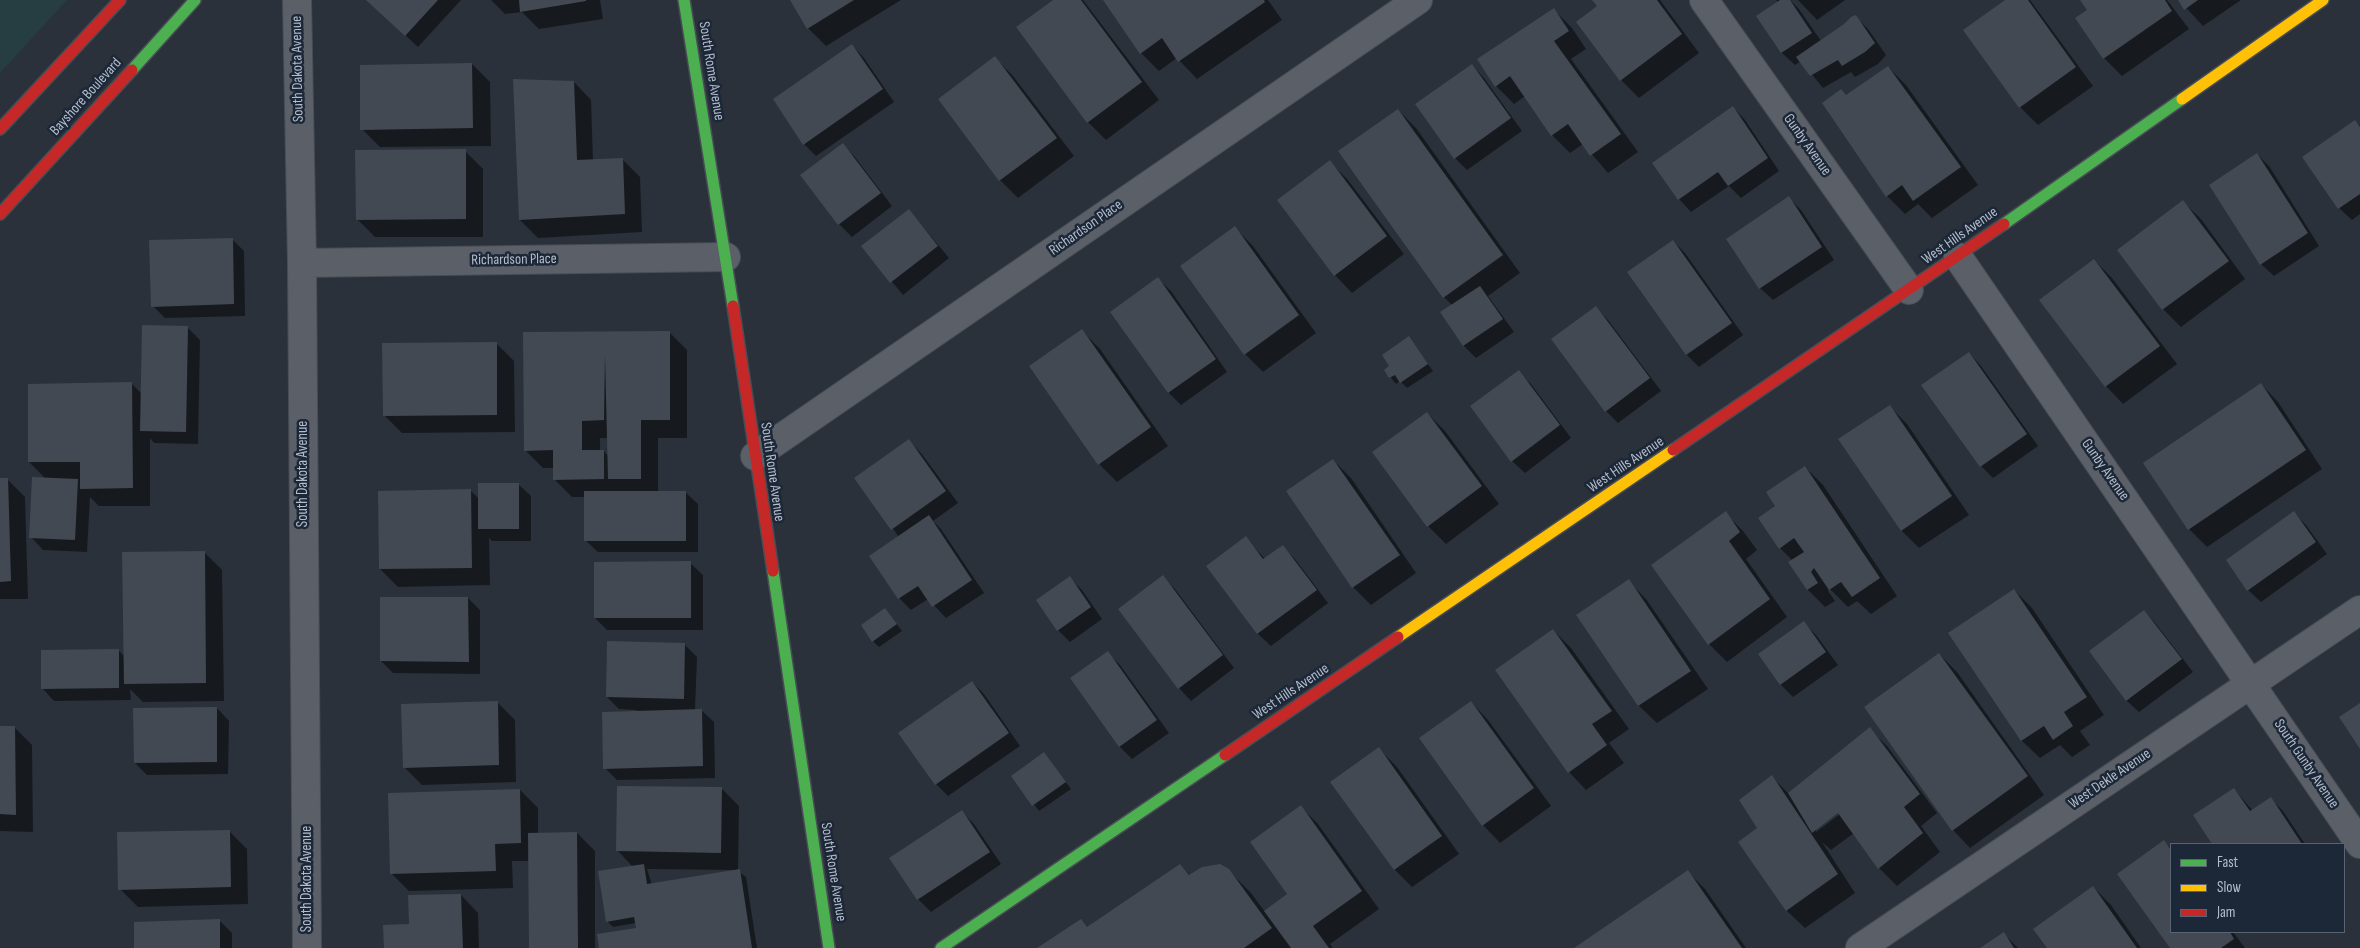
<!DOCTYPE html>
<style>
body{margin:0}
#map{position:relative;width:2360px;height:948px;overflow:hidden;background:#2a313b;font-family:"Sofia Sans Condensed",sans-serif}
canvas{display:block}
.legend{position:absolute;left:2170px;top:843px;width:175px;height:90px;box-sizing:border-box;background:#1c2737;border:1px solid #596373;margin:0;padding:6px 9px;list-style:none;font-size:15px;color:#b4bdcc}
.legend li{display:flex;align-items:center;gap:10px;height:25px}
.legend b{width:25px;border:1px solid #596373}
</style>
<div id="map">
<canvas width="2360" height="948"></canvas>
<ul class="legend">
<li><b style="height:6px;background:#4caf50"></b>Fast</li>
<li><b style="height:6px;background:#ffc107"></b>Slow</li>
<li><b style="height:6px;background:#c62828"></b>Jam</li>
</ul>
</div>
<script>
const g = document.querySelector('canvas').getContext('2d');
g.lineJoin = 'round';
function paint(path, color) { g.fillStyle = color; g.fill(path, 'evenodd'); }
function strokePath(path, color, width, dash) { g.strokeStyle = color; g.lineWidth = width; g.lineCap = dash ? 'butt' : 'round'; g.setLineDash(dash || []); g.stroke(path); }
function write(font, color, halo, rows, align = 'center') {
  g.font = font + ' "Sofia Sans Condensed",sans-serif'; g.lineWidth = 5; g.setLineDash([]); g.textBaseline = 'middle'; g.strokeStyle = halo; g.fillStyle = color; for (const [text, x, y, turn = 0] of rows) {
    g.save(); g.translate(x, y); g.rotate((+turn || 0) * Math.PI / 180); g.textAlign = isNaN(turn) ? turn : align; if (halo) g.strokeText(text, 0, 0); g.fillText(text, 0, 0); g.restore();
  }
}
const green = new Path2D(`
 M0 0H67L0 73Z`);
const shadow = new Path2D(`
 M367 0H461L418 47Z
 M491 0H600L603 19 539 29 522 12 505 14Z
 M791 0H901L826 46 808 28Z
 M1055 0H1083L1159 100 1106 140 1088 122Z
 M1104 0H1268L1282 20 1197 79 1177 58 1159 71 1141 53Z
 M1594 0H1660L1699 53 1639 98 1621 80 1598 6Z
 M1776 0H1790L1799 9 1821 41 1856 17 1868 29 1886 55 1878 64 1855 77 1851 72 1823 88 1801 61 1795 65 1782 53 1758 17 1779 3Z
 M1798 0H1845L1817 20Z
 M2007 0H2030L2093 86 2038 125 2020 107 1965 30Z
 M2082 0H2167L2189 29 2122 76 2104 58 2089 10Z
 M2179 0H2241L2203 26Z
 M1554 10 1572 28 1586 49 1571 59 1638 152 1608 173 1583 144 1570 153 1552 135 1525 96 1514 104 1496 86Z
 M852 45 864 58 894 102 816 156 804 144Z
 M995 58 1013 76 1074 156 1018 198 1000 180 939 99Z
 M472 64 490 82 491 146 380 147 362 129Z
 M1472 65 1484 78 1522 131 1467 170 1455 158Z
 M1888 67 1906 85 1978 185 1932 218 1918 204 1905 214 1887 196 1823 103 1841 90 1847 96Z
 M574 82 591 100 593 161 622 159 640 177 642 232 538 238 520 220Z
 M1733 107 1745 120 1779 171 1741 198 1729 186 1691 212 1679 199 1654 163Z
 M1398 110 1416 128 1520 273 1488 296 1514 332 1476 358 1464 346 1442 313 1453 306 1444 297Z
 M2355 121 2360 126V214L2352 220 2339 208 2303 158Z
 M843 145 855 157 892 206 852 237 839 224 802 175Z
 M465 151 483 169V237H375L357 219Z
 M2257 154 2269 166 2319 246 2274 276 2261 264Z
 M1330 162 1348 180 1404 254 1352 293 1335 275Z
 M1789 198 1801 210 1834 260 1773 300 1760 288 1727 239Z
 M2183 202 2201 219 2245 279 2181 327 2163 309 2119 250Z
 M909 210 949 258 903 295 863 247Z
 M1235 228 1253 246 1316 333 1263 372 1245 354Z
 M232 239 244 251 245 316 165 318 153 306Z
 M1673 241 1685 253 1743 335 1699 367 1687 355 1629 273Z
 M2094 260 2112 278 2177 364 2123 404 2106 386Z
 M1158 279 1171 291 1227 372 1181 405 1169 393Z
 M1596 308 1608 320 1661 391 1618 423 1606 411Z
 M188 328 200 340 198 444 154 443 150 438V506H99L90 497 87 552 43 550 31 537 46 479 29 462 131 383 142 394Z
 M1082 331 1100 349 1168 446 1117 482 1099 464Z
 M669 332 687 350V438H658V492H685L698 504V552H598L585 540 586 497H572L554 479V468H543L525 450V333ZM600 438H608V456L604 451H600Z
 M1409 338 1433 371 1407 388 1400 381 1396 384 1385 370 1391 366Z
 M496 343 514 361 515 432 402 433 384 415Z
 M1969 353 1981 366 2038 446 1993 478 1981 466Z
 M1518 372 1531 384 1571 438 1525 473 1512 461Z
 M2261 384 2278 402 2322 469 2207 547 2189 529Z
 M1889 406 1907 424 1969 515 1919 548 1901 530Z
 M1427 413 1445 431 1499 504 1446 544 1428 526 1373 452Z
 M909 441 921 453 958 503 933 521 941 529 984 593 946 618 928 599 911 610 899 598V537L856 478Z
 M1333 460 1351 478 1416 573 1371 605 1353 587Z
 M1805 467 1823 485 1897 596 1871 614 1857 601 1848 607 1829 588 1828 591 1835 601 1825 607 1808 590 1793 561 1780 548 1776 507Z
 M7 479 25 497 28 599H0V480Z
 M518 484 531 496V541H492L489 538 490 585 398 587 380 569 470 490 479 499Z
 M1725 513 1743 531 1757 550 1746 559 1787 617 1727 662 1709 644 1653 565Z
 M2294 513 2306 525 2327 554 2261 602 2248 590Z
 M1246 538 1265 559 1283 547 1295 559 1328 603 1271 646 1258 634 1208 566Z
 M204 552 222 570 224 701 143 702 130 689 131 700 54 701 42 688 118 650 125 657Z
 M690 563 703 575V630H607L595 618Z
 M1162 577 1175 589 1234 668 1191 701 1179 688Z
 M1070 578 1082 590 1102 619 1070 642 1058 630Z
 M1628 581 1646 599 1708 689 1657 723 1639 706 1578 615Z
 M2014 590 2032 608 2104 715 2080 731 2090 745 2072 757 2060 745 2040 758 2022 741 1950 634Z
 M468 598 480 610V674L393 673 381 661Z
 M885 609 902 631 879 647 873 641Z
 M2144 611 2156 624 2193 672 2139 712 2126 700Z
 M1804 623 1816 635 1838 665 1793 697 1781 685 1759 654Z
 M1553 630 1571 648 1629 729 1609 743 1624 763 1586 790 1569 772Z
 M684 644 697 657 695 710H701L714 722 715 778 617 780 605 768 637 710 619 709 607 697Z
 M1108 653 1120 665 1169 733 1132 759 1120 747 1072 679Z
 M1939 654 1957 672 2044 795 1970 848 1953 830Z
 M972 682 984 694 1020 746 948 796 936 784Z
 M497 702 515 720 516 782 422 785 404 767Z
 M1471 702 1488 720 1551 806 1500 843 1483 825Z
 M217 708 229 721 228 774 147 775 135 763Z
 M0 727H14L32 745 33 832 0 831Z
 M1869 729 1887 746 1937 813 1921 826 1940 852 1897 886 1879 868 1854 833 1831 850 1822 842 1855 893 1805 928 1787 911 1740 843 1759 828 1772 777 1789 794ZM1843 809 1844 811 1816 832V829Z
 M1379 749 1397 767 1459 854 1412 887 1395 870Z
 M1044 753 1071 789 1039 811 1013 776Z
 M721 788 739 806 738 871 746 877 757 948H600L637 929 636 923 613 927 607 921 633 867 618 851ZM647 869 736 870 652 885Z
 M2234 789 2253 811 2271 799 2283 811 2305 844H2214L2195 816Z
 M520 790 538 808V834L577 833 595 851V948H530V861H512L513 888 409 891 391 873Z
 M1301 807 1318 824 1379 909 1330 944 1333 948H1039L1081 921 1088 928 1180 865 1190 875 1228 870 1251 893 1265 912 1289 895Z
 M961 811 974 824 1001 864 931 912 918 899 890 858Z
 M229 831 247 849 248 904 138 907 120 889Z
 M2164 841 2171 849V932H2233L2245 948H2172Z
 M1687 871 1705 889 1746 948H1576Z
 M2093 887 2111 905 2141 948H2048Z
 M461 895 478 913 479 948H385L411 925Z
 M219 920 232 933V948H136Z
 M2004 934 2018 948H1982Z`);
const building = new Path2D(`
 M366 0H438L405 36Z
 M519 0H586V1L520 12Z
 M790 0H854L807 29Z
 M1053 0H1081L1142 82 1087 123 1016 27Z
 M1103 0H1264L1265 2 1178 62 1162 38 1140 54Z
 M1592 0H1657L1682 34 1620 81 1576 22 1597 6Z
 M1780 0H1790L1812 33 1781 53 1756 16Z
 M2005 0H2028L2076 67 2019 108 1963 30Z
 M2080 0H2165L2172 11 2103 59 2075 18 2087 10Z
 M2178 0H2198L2184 10Z
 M1554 8 1569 31 1554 41 1621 134 1590 156 1568 124 1551 136 1510 76 1495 87 1477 59Z
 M1856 15 1875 43 1865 52 1842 66 1838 60 1810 76 1796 57 1844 24 1851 17Z
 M852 44 883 89 803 145 773 99Z
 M995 56 1057 138 999 181 938 99Z
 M472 63 473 128 360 130V65Z
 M1472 64 1511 118 1454 159 1415 104Z
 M1888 66 1961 167 1913 201 1902 185 1886 197 1822 103 1841 89 1846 95Z
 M513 79 574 81 577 160 623 158 625 214 519 220Z
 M1733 106 1768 158 1728 186 1718 172 1678 200 1652 163Z
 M1398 109 1503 255 1443 298 1338 151Z
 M2355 120 2360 127V194L2338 209 2302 157Z
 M843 143 881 193 838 225 800 175Z
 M466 149V219L356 220 355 150Z
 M2257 153 2308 233 2260 265 2209 185Z
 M1330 160 1387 236 1334 276 1277 200Z
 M1789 196 1822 247 1759 289 1726 239Z
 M2183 200 2229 261 2162 310 2117 250Z
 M909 209 938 246 890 283 861 246Z
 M1235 226 1299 315 1244 355 1180 266Z
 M233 238 234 304 151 307 149 240Z
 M1673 240 1732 323 1686 355 1627 272Z
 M2094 259 2160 346 2105 387 2039 300Z
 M1158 277 1216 359 1168 393 1110 312Z
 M1480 286 1503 319 1463 346 1440 312Z
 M1596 306 1650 378 1605 412 1551 339Z
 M142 325 188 326 186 432 140 431Z
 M1082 329 1151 427 1098 465 1029 366Z
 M670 331V420H641V479H608L605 355 604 420 582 421V450H604V479L553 480V450L524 451 523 332Z
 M1409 336 1428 364 1400 383 1395 375 1389 378 1384 370 1389 366 1382 355Z
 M497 342V415L383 416 382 343Z
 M1969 352 2027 434 1980 467 1921 385Z
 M1519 370 1560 425 1511 462 1470 406Z
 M132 382 133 488 80 489V462H28V384Z
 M2261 383 2306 450 2188 530 2143 463Z
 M1890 405 1952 496 1901 531 1838 439Z
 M1427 412 1482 486 1427 527 1372 452Z
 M909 439 946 491 891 530 854 478Z
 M1333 459 1400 555 1352 588 1286 491Z
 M1805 466 1880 578 1852 597 1841 582 1829 590 1814 568 1811 572 1818 583 1807 590 1788 562 1804 552 1794 538 1779 549 1758 518 1775 506 1766 492Z
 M32 477 78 479 75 540 29 538Z
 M0 478H8L11 581 0 582Z
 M478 483H519V529H478Z
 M471 489 472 568 379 569 378 491Z
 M584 491H686V541H584Z
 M1726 511 1740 532 1729 541 1770 599 1708 645 1651 565Z
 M2294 511 2316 542 2247 591 2226 560Z
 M929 515 972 580 932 607 918 586 898 599 869 556Z
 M1246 536 1263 559 1283 545 1317 590 1257 634 1206 566Z
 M205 551 206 683 124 684 122 552Z
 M691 561V618H594V562Z
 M1163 575 1223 655 1178 689 1118 609Z
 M1070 576 1091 607 1057 631 1036 600Z
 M1629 579 1691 671 1638 706 1576 615Z
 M2014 589 2087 697 2064 712 2073 726 2053 740 2044 726 2021 741 1948 633Z
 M380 597H468L469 662 380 661Z
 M885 608 897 624 872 642 861 625Z
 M2144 610 2182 659 2126 701 2089 651Z
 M1804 621 1826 652 1780 685 1758 654Z
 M1553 629 1612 711 1592 724 1607 745 1568 773 1495 670Z
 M607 641 685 643 684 699 606 697Z
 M119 649V688L41 689V650Z
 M1108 651 1157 720 1119 747 1070 678Z
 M1939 653 2028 776 1952 831 1864 707Z
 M972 681 1009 733 935 785 898 733Z
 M498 701 499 765 403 768 401 704Z
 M1471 701 1534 788 1482 826 1419 738Z
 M2360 703V749L2339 717Z
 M217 707V762L134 763 133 708Z
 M702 709 703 766 603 769 602 712Z
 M0 726H15L16 815 0 814Z
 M1870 727 1920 794 1904 807 1923 833 1878 869 1838 813 1812 833 1788 793Z
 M1379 747 1442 836 1394 870 1330 782Z
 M1044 752 1066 782 1032 806 1011 776Z
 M1772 775 1838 874 1786 911 1738 842 1757 828 1739 800Z
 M617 786 722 787 721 853 616 851Z
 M2234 788 2250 811 2271 797 2302 844H2212L2193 815Z
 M520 789 521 843 495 844 496 871 390 874 388 793Z
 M1301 805 1362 891 1313 926 1329 948H1291L1264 911 1287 894 1250 842Z
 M962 810 990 852 917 900 889 858Z
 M230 830 231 887 118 890 117 832Z
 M577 832 578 948H529L528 833Z
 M2164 840 2171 850V932H2230L2234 939 2221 948H2170L2117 874Z
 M644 864 647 884 740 869 752 948H599L597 934 636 928 634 917 606 922 598 871Z
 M1180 864 1189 875 1202 867 1220 864 1229 869 1272 928 1244 948H1037L1081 919 1087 927Z
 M1688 870 1742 948H1574Z
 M2093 886 2137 948H2047L2033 929Z
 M461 894 463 948H384L383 925 409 924 408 895Z
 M220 919V948H134V922Z
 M2004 932 2014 948H1980Z`);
const street = new Path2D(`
 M297 0 302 263 307 948
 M1704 0 1909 290
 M1958 257 2360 844
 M302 263 726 257
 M755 456 1418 0
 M1860 948 2360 610`);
const fast = new Path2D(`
 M684 0 733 306
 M132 70 195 0
 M2004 224 2182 99
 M773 571 829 948
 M941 948 1225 755`);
const slow = new Path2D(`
 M2182 99 2323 0
 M1398 637 1673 450`);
const jam = new Path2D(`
 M0 129 120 0
 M0 214 132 70
 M733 306 773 571
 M1673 450 2004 224
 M1225 755 1398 637`);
const streetNames = [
 ["South Dakota Avenue",298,69,-91],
 ["South Rome Avenue",711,71,81],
 ["Bayshore Boulevard",86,97,-48],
 ["Gunby Avenue",1807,145,55],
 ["Richardson Place",1086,228,-35],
 ["West Hills Avenue",1960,236,-35],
 ["Richardson Place",514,260,-1],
 ["West Hills Avenue",1626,465,-34],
 ["Gunby Avenue",2105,470,55],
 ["South Rome Avenue",772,472,82],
 ["South Dakota Avenue",303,474,-90],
 ["West Hills Avenue",1291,692,-34],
 ["South Gunby Avenue",2306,764,56],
 ["West Dekle Avenue",2110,779,-34],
 ["South Rome Avenue",833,872,81],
 ["South Dakota Avenue",307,879,-90]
];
paint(green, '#263e42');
paint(shadow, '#0007');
paint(building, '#434952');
strokePath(street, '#484d55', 30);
strokePath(fast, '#484d55', 14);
strokePath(slow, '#484d55', 14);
strokePath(jam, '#484d55', 14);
strokePath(street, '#5b6068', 28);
strokePath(fast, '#4caf50', 11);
strokePath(slow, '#ffc107', 11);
strokePath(jam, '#c62828', 11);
write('15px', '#b4bdcc', '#1c2737', streetNames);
</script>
